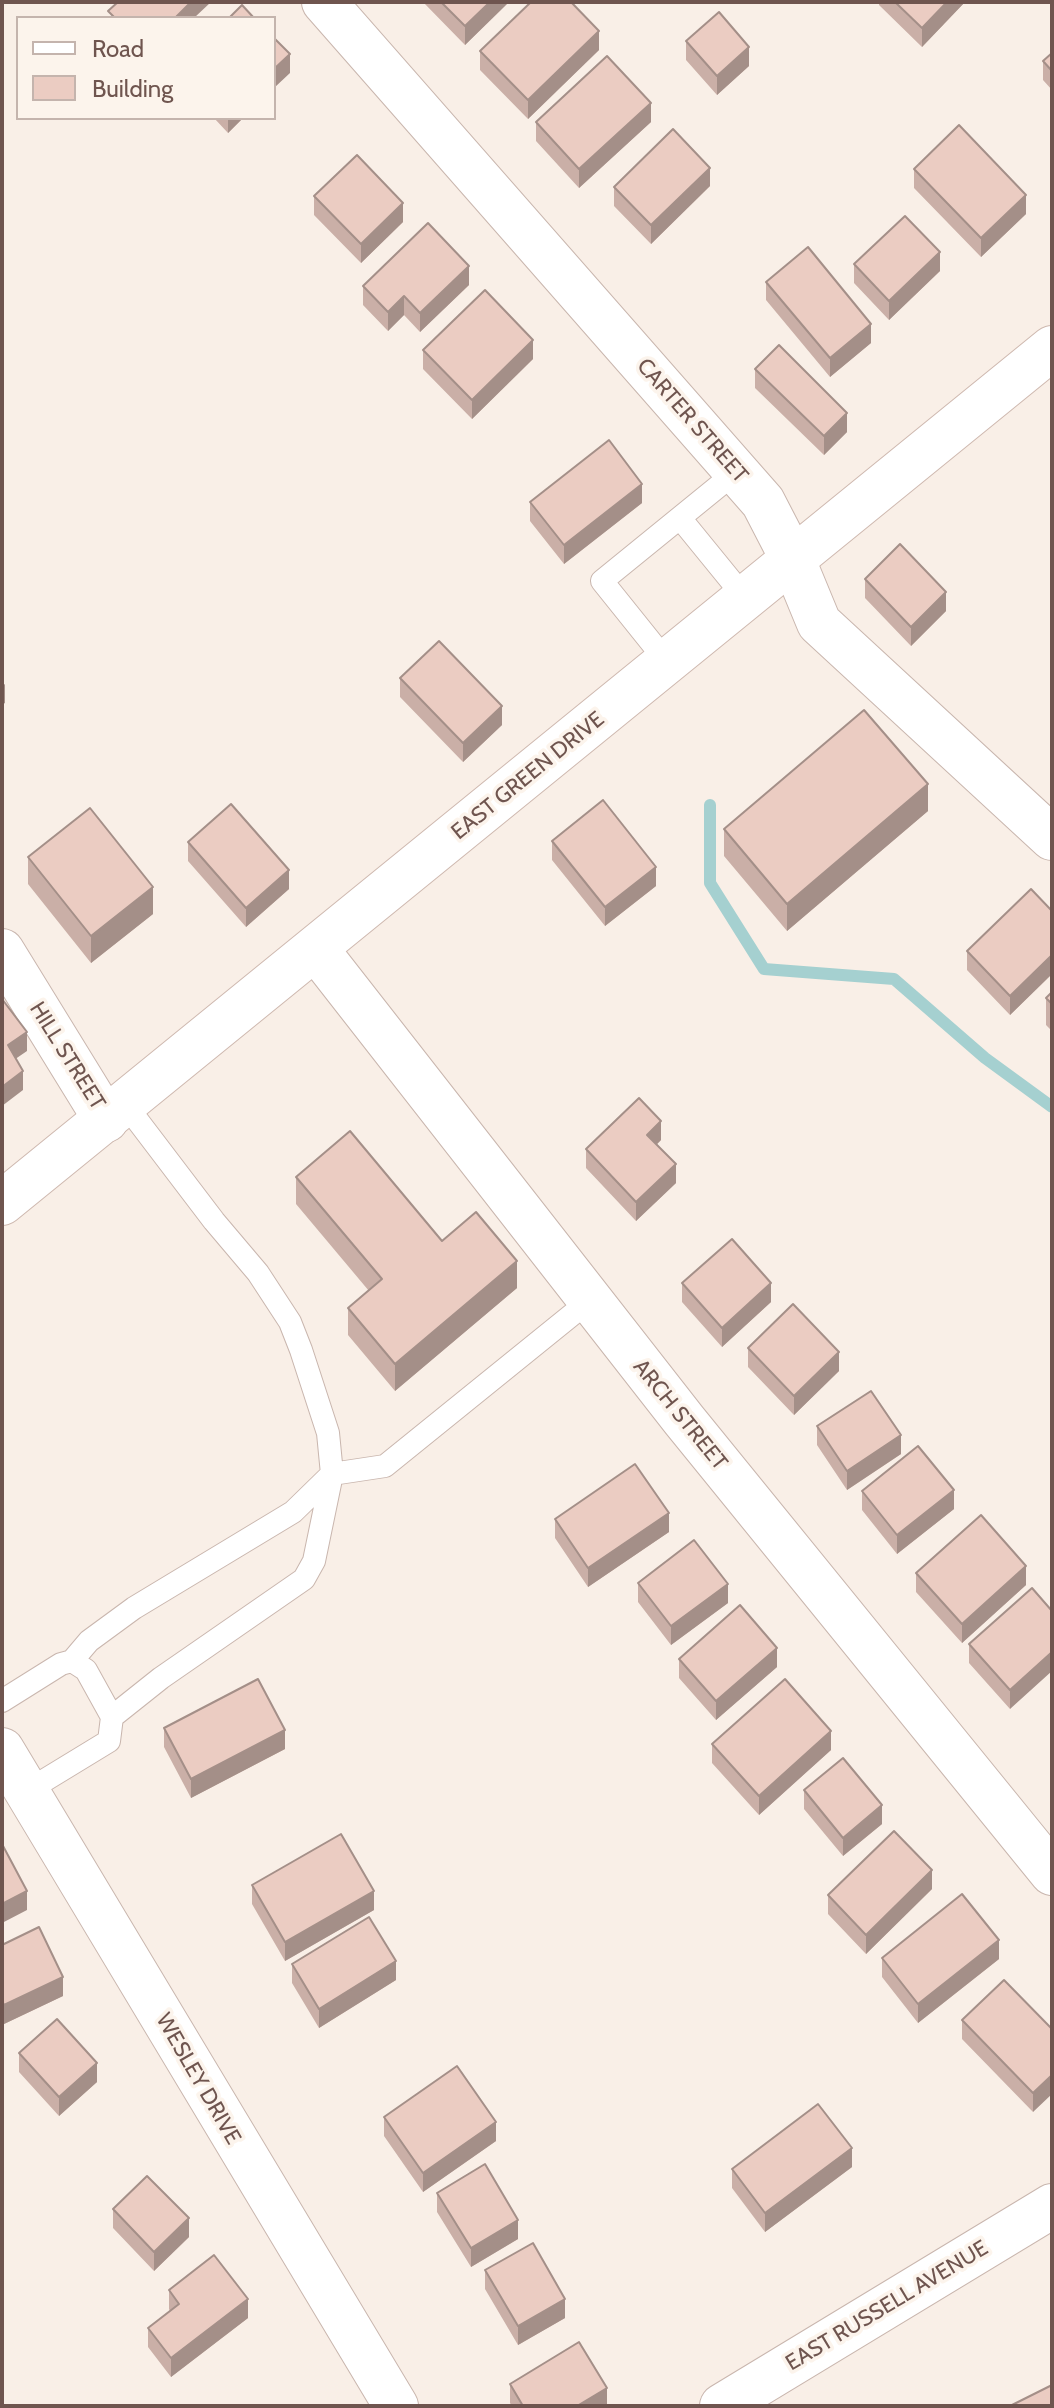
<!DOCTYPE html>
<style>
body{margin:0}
#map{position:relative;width:1054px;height:2408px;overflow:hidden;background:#f9efe7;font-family:Cabin,sans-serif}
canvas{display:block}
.frame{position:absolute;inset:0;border:4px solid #6f554f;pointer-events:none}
.legend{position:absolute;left:16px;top:16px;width:260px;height:104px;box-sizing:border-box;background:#fcf4ec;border:2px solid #c4b4ad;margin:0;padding:10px 14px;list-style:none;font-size:24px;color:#6f554f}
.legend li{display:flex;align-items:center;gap:16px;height:40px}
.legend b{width:40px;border:2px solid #c4b4ad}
</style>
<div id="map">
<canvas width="1054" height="2408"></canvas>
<div class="frame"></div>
<ul class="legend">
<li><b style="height:10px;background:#fff"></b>Road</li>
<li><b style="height:22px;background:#ebccc2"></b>Building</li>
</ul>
</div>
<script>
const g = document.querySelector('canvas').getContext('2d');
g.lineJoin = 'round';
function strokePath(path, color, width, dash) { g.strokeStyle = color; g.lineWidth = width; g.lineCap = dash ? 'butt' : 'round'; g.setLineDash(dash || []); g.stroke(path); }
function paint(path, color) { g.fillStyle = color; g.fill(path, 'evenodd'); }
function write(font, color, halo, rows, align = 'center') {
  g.font = font + ' Cabin,sans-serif'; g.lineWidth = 7; g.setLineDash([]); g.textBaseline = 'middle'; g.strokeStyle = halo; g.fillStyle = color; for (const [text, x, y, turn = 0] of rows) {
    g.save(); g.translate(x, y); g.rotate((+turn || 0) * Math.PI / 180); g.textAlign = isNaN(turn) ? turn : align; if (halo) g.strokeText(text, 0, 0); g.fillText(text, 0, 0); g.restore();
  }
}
const stream = new Path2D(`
 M710 805V883L764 969 894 979 985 1058 1052 1107`);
const service = new Path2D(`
 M680 518 746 599
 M667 662 602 581 736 472
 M72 1661 89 1641 134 1608 293 1512 332 1474 385 1466 589 1301
 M2 1701 61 1664 72 1661 86 1670 112 1717 109 1741 27 1791
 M112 1717 161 1678 304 1579 314 1561 332 1474 328 1433 301 1350 290 1322 258 1273 214 1221 125 1104`);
const minor = new Path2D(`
 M324 2 763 502 793 560 819 623 1052 838
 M316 949 684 1420 1052 1873
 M2 951 106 1120
 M2 1750C135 1968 263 2188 396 2406
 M722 2406 1052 2206`);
const secondary = new Path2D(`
 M2 1203 1052 348`);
const wall = new Path2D(`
 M423 2H509L465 45Z
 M879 2H965L922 47 879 5Z
 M686 41 749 66 717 95 686 60Z
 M599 50 528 119 480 70V51Z
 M1052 53V90L1043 80V61Z
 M214 118H243L228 133Z
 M536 122H651L579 188 536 141Z
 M914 169 1026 214 981 257 914 188Z
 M710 186 651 244 614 206V187Z
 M314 196 403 222 361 263 314 215Z
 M854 264 940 271 889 320 854 283Z
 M766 282 871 343 830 377 766 300Z
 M469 285 420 332 404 315 388 331 363 305V286Z
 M423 350 533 359 472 419 423 369Z
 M755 369 847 432 824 455 755 388Z
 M530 502 642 503 564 564 530 521Z
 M865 579 946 611 911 646 865 598Z
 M400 678 502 725 463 762 400 697Z
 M928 811 787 931 724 856V829Z
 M552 841 656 886 605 926 552 860Z
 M188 842 289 889 246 927 188 861Z
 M28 857 153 914 91 963 28 884Z
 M1052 911V974L1010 1015 967 970V951Z
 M1052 992V1031L1046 1025V998Z
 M661 1140 657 1144 676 1183 636 1221 586 1168V1149Z
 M296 1177 442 1241 517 1288 395 1391 348 1335V1308L369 1291 296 1204Z
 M682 1283 771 1302 722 1347 682 1302Z
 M748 1348 839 1371 794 1415 748 1367Z
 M817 1426 901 1454 847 1490 817 1445Z
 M862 1491 954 1509 897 1554 862 1510Z
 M555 1519 669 1532 588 1587 555 1538Z
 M916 1573 1026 1585 962 1643 916 1592Z
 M638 1583 728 1603 671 1645 638 1602Z
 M1032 1588 1010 1709 969 1663V1644Z
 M679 1659 777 1667 716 1720 679 1678Z
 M164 1728 285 1749 191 1798 164 1747Z
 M712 1744 831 1750 759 1815 712 1763Z
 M804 1790 882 1824 843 1856 804 1809Z
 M252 1885 374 1910 285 1961 252 1904Z
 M932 1889 866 1954 828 1914V1895Z
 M2 1945 63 1996 4 2024 2 2019Z
 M882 1958 999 1959 918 2023 882 1977Z
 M292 1964 396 1980 319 2028 292 1983Z
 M962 2020 1052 2029 1033 2112 962 2039Z
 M19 2053 97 2082 59 2116 19 2072Z
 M384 2117 496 2141 423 2192 384 2136Z
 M852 2167 765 2232 732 2188V2169Z
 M437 2193 518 2239 471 2267 437 2212Z
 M113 2209 189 2237 154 2271 113 2228Z
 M485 2270 565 2318 518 2345 485 2289Z
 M169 2290 248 2318 171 2377 148 2347V2328L170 2311 169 2309Z
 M510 2384 607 2406H512L510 2403Z`);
const shadedWall = new Path2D(`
 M191 2H211L194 18H175Z
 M490 2H509L465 45V26Z
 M947 2H965L922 47V28Z
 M599 31V50L528 119V100Z
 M749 47V66L717 95V76Z
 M290 54V73L274 88V69Z
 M651 103V122L579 188V169Z
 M228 118H243L228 133Z
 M710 168V186L651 244V225Z
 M1026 195V214L981 257V238Z
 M403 203V222L361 263V244Z
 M940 252V271L889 320V301Z
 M469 266V285L420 332V313Z
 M404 296V315L388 331V312Z
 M871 324V343L830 377V358Z
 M533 340V359L472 419V400Z
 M847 413V432L824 455V436Z
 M642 484V503L564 564V545Z
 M946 592V611L911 646V627Z
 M5 684V703L2 705V686Z
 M502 706V725L463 762V743Z
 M928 784V811L787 931V904Z
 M656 867V886L605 926V907Z
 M289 870V889L246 927V908Z
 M153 887V914L91 963V936Z
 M1052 955V974L1010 1015V996Z
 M27 1032V1051L8 1064V1045Z
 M23 1071V1090L2 1106V1087Z
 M661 1121V1140L647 1154V1135Z
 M676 1164V1183L636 1221V1202Z
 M517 1261V1288L395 1391V1364Z
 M771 1283V1302L722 1347V1328Z
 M839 1352V1371L794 1415V1396Z
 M901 1435V1454L847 1490V1471Z
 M954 1490V1509L897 1554V1535Z
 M669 1513V1532L588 1587V1568Z
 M1026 1566V1585L962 1643V1624Z
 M728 1584V1603L671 1645V1626Z
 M777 1648V1667L716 1720V1701Z
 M1052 1652V1671L1010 1709V1690Z
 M285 1730V1749L191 1798V1779Z
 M831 1731V1750L759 1815V1796Z
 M882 1805V1824L843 1856V1838Z
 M932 1870V1889L866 1954V1935Z
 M27 1891V1910L2 1923V1904Z
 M374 1891V1910L285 1961V1942Z
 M999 1940V1959L918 2023V2004Z
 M396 1961V1980L319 2028V2009Z
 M63 1977V1996L4 2024V2005Z
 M97 2063V2082L59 2116V2097Z
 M1052 2075V2094L1033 2112V2093Z
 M496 2122V2141L423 2192V2173Z
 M852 2148V2167L765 2232V2213Z
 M189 2218V2237L154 2271V2252Z
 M518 2220V2239L471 2267V2248Z
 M248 2299V2318L171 2377V2358Z
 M565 2299V2318L518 2345V2326Z
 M607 2388V2406H577Z`);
const building = new Path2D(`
 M118 2H191L175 18H115L108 11Z
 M441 2H490L465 26Z
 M531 2H571L599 31 528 100 480 51Z
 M895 2H947L922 28Z
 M242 5 254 18H229Z
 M719 12 749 47 717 76 686 41Z
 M274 38 290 54 274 69Z
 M1052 53V71L1043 61Z
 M607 56 651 103 579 169 536 122Z
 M959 125 1026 195 981 238 914 169Z
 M673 129 710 168 651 225 614 187Z
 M357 155 403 203 361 244 314 196Z
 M905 216 940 252 889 301 854 264Z
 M428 223 469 266 420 313 404 296 388 312 363 286Z
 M808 247 871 324 830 358 766 282Z
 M485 290 533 340 472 400 423 350Z
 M779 345 847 413 824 436 755 369Z
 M609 440 642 484 564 545 530 502Z
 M900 544 946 592 911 627 865 579Z
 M439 641 502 706 463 743 400 678Z
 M864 710 928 784 787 904 724 829Z
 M603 800 656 867 605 907 552 841Z
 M231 804 289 870 246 908 188 842Z
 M90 808 153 887 91 936 28 857Z
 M1031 889 1052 911V955L1010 996 967 951Z
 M1052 992V1004L1046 998Z
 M2 999 27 1032 8 1045 23 1071 2 1087Z
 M639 1098 661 1121 647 1135 676 1164 636 1202 586 1149Z
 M350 1131 442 1241 476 1212 517 1261 395 1364 348 1308 382 1279 296 1177Z
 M732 1239 771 1283 722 1328 682 1283Z
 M793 1304 839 1352 794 1396 748 1348Z
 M871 1391 901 1435 847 1471 817 1426Z
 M918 1446 954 1490 897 1535 862 1491Z
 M635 1464 669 1513 588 1568 555 1519Z
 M981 1515 1026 1566 962 1624 916 1573Z
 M694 1540 728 1584 671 1626 638 1583Z
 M1032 1588 1052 1611V1652L1010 1690 969 1644Z
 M740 1605 777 1648 716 1701 679 1659Z
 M258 1679 285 1730 191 1779 164 1728Z
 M785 1679 831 1731 759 1796 712 1744Z
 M843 1758 882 1805 843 1838 804 1790Z
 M894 1831 932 1870 866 1935 828 1895Z
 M341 1834 374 1891 285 1942 252 1885Z
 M2 1844 27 1891 2 1904Z
 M962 1894 999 1940 918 2004 882 1958Z
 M369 1917 396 1961 319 2009 292 1964Z
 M39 1927 63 1977 4 2005 2 2000V1945Z
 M1004 1980 1052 2029V2075L1033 2093 962 2020Z
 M57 2019 97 2063 59 2097 19 2053Z
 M457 2066 496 2122 423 2173 384 2117Z
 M818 2104 852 2148 765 2213 732 2169Z
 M485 2164 518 2220 471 2248 437 2193Z
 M147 2176 189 2218 154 2252 113 2209Z
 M533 2243 565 2299 518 2326 485 2270Z
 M214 2255 248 2299 171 2358 148 2328 179 2304 169 2290Z
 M579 2342 607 2388 577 2406H523L510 2384Z
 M1052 2385V2406H1010Z`);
const streetNames = [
 ["CARTER STREET",692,421,49],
 ["EAST GREEN DRIVE",528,776,-39],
 ["HILL STREET",67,1056,58],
 ["ARCH STREET",680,1415,51],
 ["WESLEY DRIVE",198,2079,60],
 ["EAST RUSSELL AVENUE",887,2306,-31]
];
strokePath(stream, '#a5d0d0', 12);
strokePath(service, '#c9b6ae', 24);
strokePath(minor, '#c9b6ae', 46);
strokePath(secondary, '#ceb8af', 46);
strokePath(service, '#fff', 22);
strokePath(minor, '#fff', 44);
strokePath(secondary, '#fff', 44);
paint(wall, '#caafa7');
paint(shadedWall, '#a48f88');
paint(building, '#ebccc2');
strokePath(building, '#a48f88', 2);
write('22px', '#6f554f', '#fcf4ec', streetNames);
</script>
